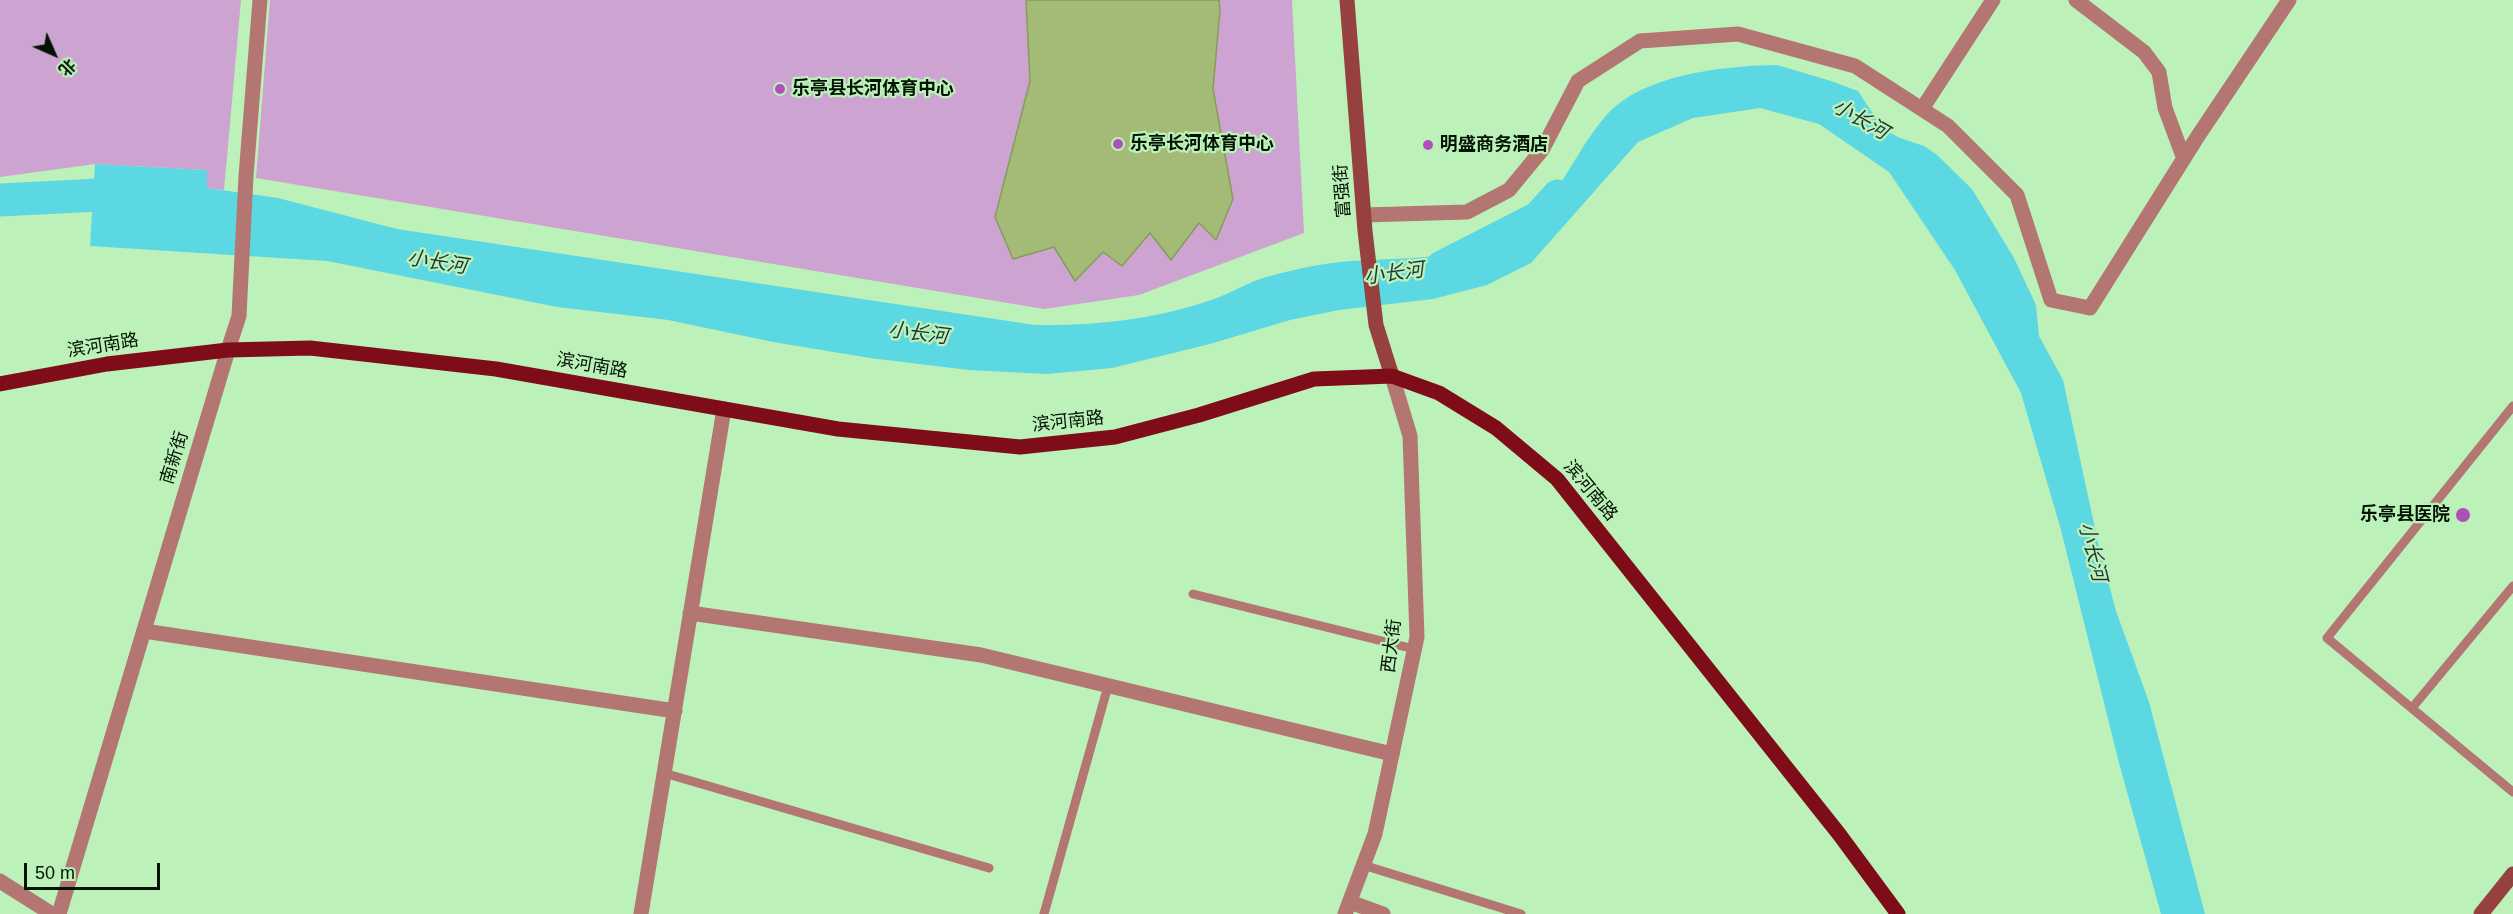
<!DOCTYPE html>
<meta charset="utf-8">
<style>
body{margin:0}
#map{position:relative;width:2513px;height:914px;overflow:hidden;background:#bcf1b9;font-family:Helvetica,"Noto Sans SC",sans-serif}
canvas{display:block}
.north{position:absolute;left:24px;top:24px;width:60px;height:60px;-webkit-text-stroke:4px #bcf1b9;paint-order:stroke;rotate:135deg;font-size:16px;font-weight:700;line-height:24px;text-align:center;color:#021302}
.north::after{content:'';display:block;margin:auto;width:21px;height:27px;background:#021302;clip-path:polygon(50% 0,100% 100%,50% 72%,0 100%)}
.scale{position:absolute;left:24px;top:863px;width:136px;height:27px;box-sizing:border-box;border:3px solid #021302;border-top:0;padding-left:8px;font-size:18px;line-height:21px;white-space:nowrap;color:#021302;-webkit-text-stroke:4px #bcf1b9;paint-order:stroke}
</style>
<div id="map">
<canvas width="2513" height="914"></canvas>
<div class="north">北</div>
<div class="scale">50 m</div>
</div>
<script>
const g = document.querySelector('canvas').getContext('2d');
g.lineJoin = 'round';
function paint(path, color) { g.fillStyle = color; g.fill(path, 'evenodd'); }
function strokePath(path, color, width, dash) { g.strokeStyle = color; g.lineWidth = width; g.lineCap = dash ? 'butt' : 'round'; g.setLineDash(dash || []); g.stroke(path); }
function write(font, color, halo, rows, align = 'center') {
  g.font = font + ' Helvetica,"Noto Sans SC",sans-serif'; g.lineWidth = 4.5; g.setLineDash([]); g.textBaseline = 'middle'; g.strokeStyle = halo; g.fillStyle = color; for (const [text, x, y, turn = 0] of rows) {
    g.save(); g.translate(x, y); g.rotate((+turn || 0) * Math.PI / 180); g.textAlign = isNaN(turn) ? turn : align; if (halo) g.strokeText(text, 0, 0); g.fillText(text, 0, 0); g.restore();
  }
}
const green = new Path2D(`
 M0 0H241L224 190 206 188 207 170 95 164 0 177Z
 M270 0H1292L1304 233 1139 295 1044 309 256 178Z`);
const water = new Path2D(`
 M1777 65 1831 81 1858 91 1883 129 1900 138 1924 146 1937 155 1972 189 2014 258 2036 305 2039 336 2063 380 2099 547 2116 611 2149 702 2205 914H2161L2119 763 2061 530 2021 393 1955 270 1889 172 1819 124 1760 108 1693 118 1638 142 1531 263 1487 285 1433 299 1339 310 1290 320 1210 344 1112 368 1047 374 969 370 870 358 773 342 668 320 557 307 327 261 90 246 95 164 207 170V188L278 198 397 229 1035 325C1096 326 1159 319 1217 298 1233 292 1247 283 1263 278 1283 272 1305 267 1325 264 1377 256 1441 263 1491 244 1552 222 1567 162 1604 118 1640 74 1724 66 1777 65Z`);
const river = new Path2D(`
 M0 200 137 193
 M1442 267 1538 218 1558 196`);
const building = new Path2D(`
 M1026 0H1219L1220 10 1213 89 1233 199 1216 240 1199 223 1171 260 1150 233 1122 266 1103 252 1075 281 1054 247 1013 259 995 217 1030 81Z`);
const service = new Path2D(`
 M2513 406 2327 638 2513 792
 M1193 594 1414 649
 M2412 708 2513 586
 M664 773 989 868
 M1363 865 1521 914
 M1044 914 1108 686`);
const minor = new Path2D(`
 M2076 0 2144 52 2159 72 2165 108 2184 159
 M1922 109 1993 0
 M1364 215 1467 212 1509 190 1542 150 1578 81 1640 41 1738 34 1855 66 1948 126 2017 195 2051 300 2090 308 2198 136 2289 0
 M228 350 239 316 246 176 260 0
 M690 613 981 655 1392 754
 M144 631 675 711
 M1350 902 1383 914
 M641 914 724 409`);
const tertiary = new Path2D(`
 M0 881 52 914
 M59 914 228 350
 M1345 914 1375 834 1417 637 1410 436 1392 376`);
const secondary = new Path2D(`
 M1347 0 1365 231 1376 325 1392 376
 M2481 914 2513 874`);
const primary = new Path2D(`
 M0 384 107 364 228 350 310 348 496 369 838 429 1020 447 1115 437 1199 415 1314 379 1392 376 1439 393 1496 428 1557 479 1839 834 1898 914`);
const markers = [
 [780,89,6,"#af50ba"],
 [1118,144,6,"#af50ba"],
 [1428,145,6,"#af50ba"],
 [2463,515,8,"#af50ba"]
];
const poiNames = [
 ["乐亭县长河体育中心",792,89],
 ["乐亭长河体育中心",1130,144],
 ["明盛商务酒店",1440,145],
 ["乐亭县医院",2450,515,"right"]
];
const streetNames = [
 ["富强街",1343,191,-94],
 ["滨河南路",103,346,-9],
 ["滨河南路",592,366,10],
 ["滨河南路",1068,422,-6],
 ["南新街",175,458,-73],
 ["滨河南路",1590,491,50],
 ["西大街",1392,646,-83]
];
const waterNames = [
 ["小长河",1860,120,30],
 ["小长河",437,263,9],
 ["小长河",1394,274,-7],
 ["小长河",918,334,7],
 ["小长河",2092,552,76]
];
paint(green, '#cda3d1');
paint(water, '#5cd8e3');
strokePath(river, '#5cd8e3', 33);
paint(building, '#a4ba77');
strokePath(building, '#879c5b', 1.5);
strokePath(service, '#b37672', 9);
strokePath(minor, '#b37672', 15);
strokePath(tertiary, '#b37672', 15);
strokePath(secondary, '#96403f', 15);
strokePath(primary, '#7e0c19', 15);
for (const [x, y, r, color] of markers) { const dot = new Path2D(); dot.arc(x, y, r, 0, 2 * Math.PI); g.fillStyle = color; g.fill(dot); strokePath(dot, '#bcf1b9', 2); }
write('bold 18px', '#021302', '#bcf1b9', poiNames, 'left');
write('18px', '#021302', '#bcf1b9', streetNames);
write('italic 20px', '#1f3638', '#bcf1b9', waterNames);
</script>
